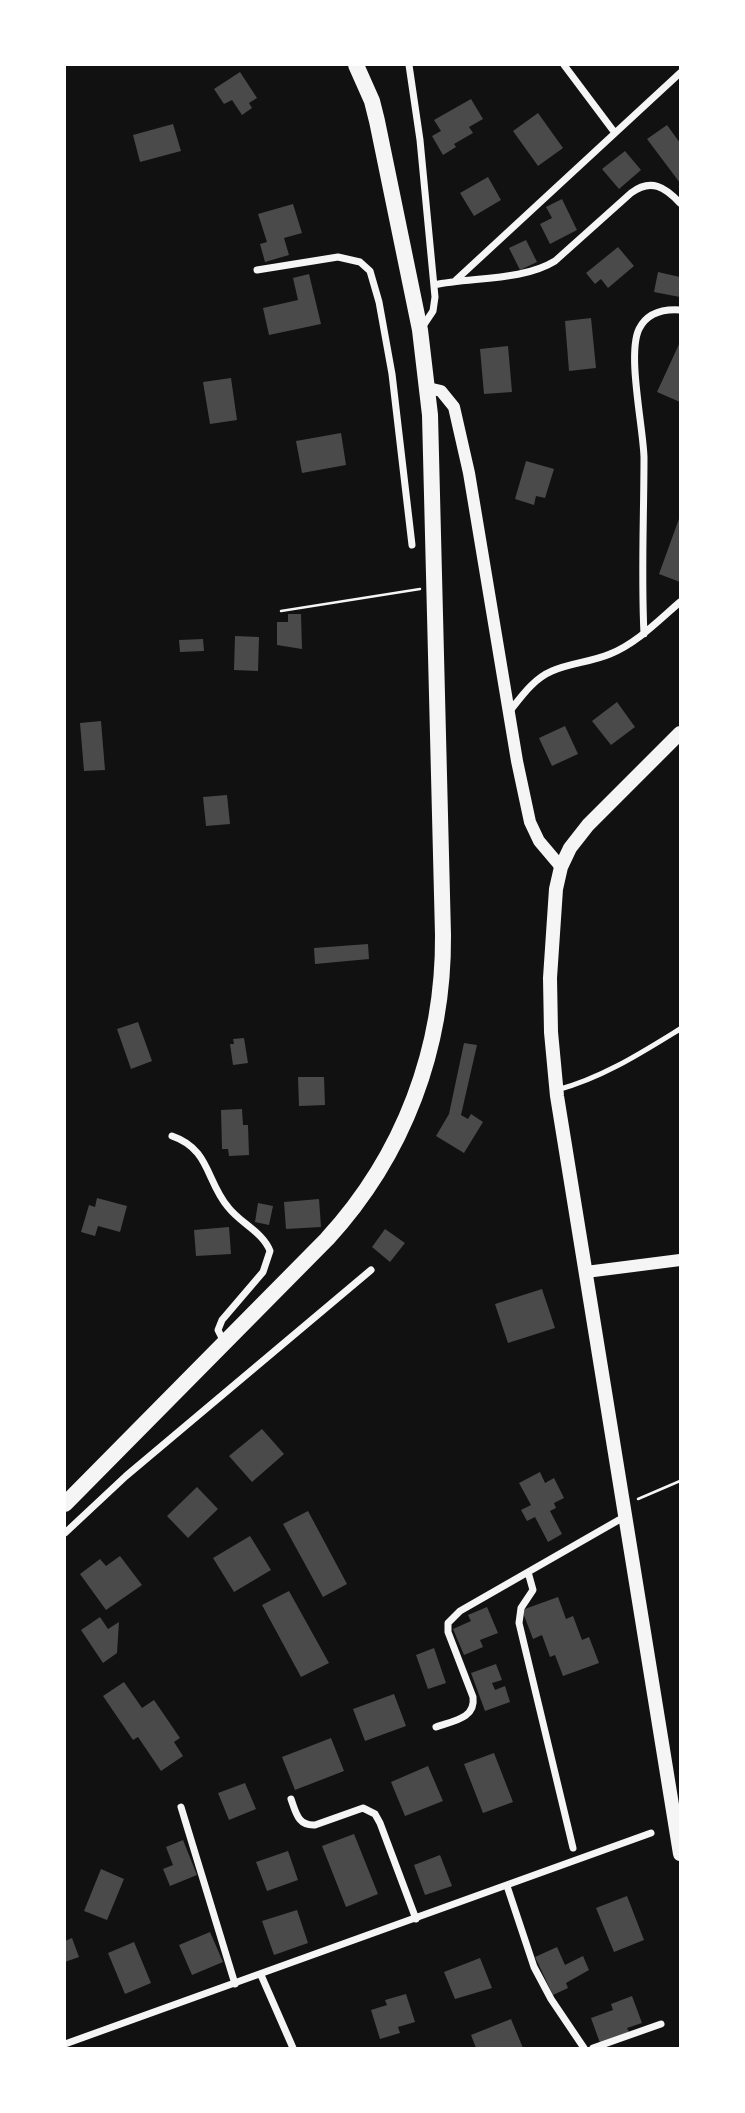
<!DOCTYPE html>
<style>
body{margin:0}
#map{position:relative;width:745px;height:2113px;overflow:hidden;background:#111;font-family:"Noto Sans",sans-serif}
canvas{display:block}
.frame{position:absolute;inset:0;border:66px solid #fff;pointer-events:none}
</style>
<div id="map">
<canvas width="745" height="2113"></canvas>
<div class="frame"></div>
</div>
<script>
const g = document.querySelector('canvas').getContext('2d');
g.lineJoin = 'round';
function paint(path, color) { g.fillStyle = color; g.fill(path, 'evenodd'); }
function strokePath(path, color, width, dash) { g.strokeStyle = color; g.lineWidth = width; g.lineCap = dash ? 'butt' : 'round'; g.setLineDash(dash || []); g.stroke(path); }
const building = new Path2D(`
 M240 72 257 98 249 103 252 108 242 115 232 100 224 104 214 89Z
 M471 99 483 119 469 127 473 133 454 144 456 147 443 155 432 136 441 131 434 120Z
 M538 113 563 148 538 166 513 131Z
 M173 124 181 151 140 162 133 135Z
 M667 125 680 143V183L647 139Z
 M625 151 641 170 619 189 602 169Z
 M488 177 501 200 474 216 460 193Z
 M562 199 577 230 550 244 540 224 552 218 546 207Z
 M293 204 302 233 284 238 289 255 265 262 260 244 267 242 258 214Z
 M526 240 537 262 520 270 509 248Z
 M618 247 634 266 608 288 601 279 595 284 586 273Z
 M658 272 680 277V297L654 292Z
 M309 274 321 324 269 335 263 308 298 300 293 278Z
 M591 318 596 368 569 371 565 321Z
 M680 342V402L657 392Z
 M508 346 512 392 484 394 480 349Z
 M231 378 237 420 210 424 203 382Z
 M341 433 346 465 302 473 296 441Z
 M526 461 554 469 545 498 536 496 534 505 515 499Z
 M680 516V582L659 574Z
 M288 614H301L302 649 277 645V622H288Z
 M235 636 259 637 258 671 234 670Z
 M203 639 204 651 180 652 179 640Z
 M617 702 635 727 611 745 592 721Z
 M101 721 105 770 84 771 80 723Z
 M565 726 578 754 552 766 539 738Z
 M227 795 230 824 206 826 203 797Z
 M368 944 369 959 315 964 314 948Z
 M138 1022 152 1061 131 1069 117 1029Z
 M244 1038 248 1063 233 1065 230 1044H234L233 1039Z
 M464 1043 477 1045 461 1115 468 1119 471 1114 483 1122 464 1153 436 1136 449 1114Z
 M298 1077H324L325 1105 299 1106Z
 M242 1109 243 1125H248L249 1155 229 1156 228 1149H222L221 1110Z
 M97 1198 127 1206 120 1232 98 1226 95 1236 81 1232 89 1205 95 1207Z
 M319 1199 321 1227 286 1229 284 1202Z
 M258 1203 273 1206 269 1225 255 1222Z
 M229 1227 231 1254 196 1256 194 1230Z
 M385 1229 405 1243 390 1262 372 1247Z
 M542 1289 555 1328 508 1343 495 1304Z
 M262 1429 284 1454 252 1482 229 1456Z
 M540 1472 545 1483 554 1478 564 1498 554 1503 556 1508 550 1511 562 1534 548 1542 535 1517 527 1521 521 1510 531 1505 519 1483Z
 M197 1487 218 1509 188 1538 167 1516Z
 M308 1511 347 1584 323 1597 283 1524Z
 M250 1536 271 1570 234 1592 213 1558Z
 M120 1556 142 1585 106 1610 80 1574 100 1559 106 1566Z
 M289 1591 329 1663 301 1677 262 1605Z
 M558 1597 566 1619 573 1616 582 1640 589 1637 599 1663 563 1676 555 1655 550 1657 542 1635 533 1639 522 1610Z
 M487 1607 498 1633 480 1640 483 1647 464 1655 453 1629 471 1621 468 1615Z
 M100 1617 108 1629 119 1622 117 1653 103 1663 81 1630Z
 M434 1648 446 1683 428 1689 416 1655Z
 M496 1664 502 1680 492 1683 495 1690 505 1686 510 1702 485 1711 471 1673Z
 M124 1682 142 1708 154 1700 180 1738 174 1742 183 1756 161 1771 138 1737 133 1740 103 1696Z
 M394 1694 406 1726 365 1741 353 1709Z
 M331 1738 344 1771 295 1790 282 1757Z
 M494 1753 513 1802 483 1813 464 1764Z
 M428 1766 443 1801 405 1816 391 1782Z
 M245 1783 256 1809 229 1820 218 1793Z
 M354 1834 378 1894 346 1907 322 1846Z
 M183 1840 197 1875 170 1886 163 1869 173 1865 166 1847Z
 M288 1851 298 1880 267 1891 256 1862Z
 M440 1855 452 1886 425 1895 414 1865Z
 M101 1869 124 1879 107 1920 84 1911Z
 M627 1896 644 1940 614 1952 596 1908Z
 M297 1910 308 1943 274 1955 262 1921Z
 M210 1932 223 1962 192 1975 179 1945Z
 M72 1938 79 1957 65 1962V1941Z
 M134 1942 151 1983 125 1994 108 1953Z
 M557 1947 565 1965 583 1956 589 1970 566 1983 568 1988 553 1995 535 1957Z
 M480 1958 492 1988 455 1999 444 1972Z
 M406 1994 415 2022 398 2027 400 2033 380 2039 371 2010 387 2005 385 2000Z
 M632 1996 642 2023 627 2028 629 2032 600 2043 591 2018 613 2010 611 2004Z
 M511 2019 523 2048H476L471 2035Z`);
const path = new Path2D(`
 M281 611 420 589
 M638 1499 680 1481`);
const service = new Path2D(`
 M557 1090C602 1078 641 1053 680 1029`);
const minor = new Path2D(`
 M409 65 420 140 435 297 433 311 421 329
 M564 65 615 133
 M257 270 338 257 360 262 370 271 379 302 392 374 412 545
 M456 280 680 73
 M434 285C471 277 523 281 555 261L631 193C651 178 665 187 680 203
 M644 634C641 574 644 516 644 457 643 426 627 354 639 329 647 313 664 309 680 310
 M509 712C521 697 533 679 552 671 570 663 591 662 610 654 637 643 658 621 680 602
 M172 1136C210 1149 206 1181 228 1207 240 1223 263 1232 270 1251L263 1272 222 1320 218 1330 224 1342
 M65 1533 126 1476 371 1270
 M528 1572 533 1590 521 1608 519 1623 573 1848
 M436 1727C452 1721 476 1719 473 1697L448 1632V1623L460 1611 624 1517
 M291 1799C296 1813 298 1826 315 1825L363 1808 375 1814 380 1823 416 1919
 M181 1807 235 1984
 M507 1886 534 1967 551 1999 584 2048
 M261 1975 293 2048
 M65 2044 651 1833
 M593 2048 661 2024`);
const tertiary = new Path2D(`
 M428 388 441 391 454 407 469 473 517 761 530 822 539 841 561 867
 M586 1272 680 1260`);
const secondary = new Path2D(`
 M680 733 588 825 570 848 561 867 556 889 550 978 551 1032 557 1096 680 1854`);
const primary = new Path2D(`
 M65 1504 327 1239C404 1155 444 1048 443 935L430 415 420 330 377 121 372 101 356 65`);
paint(building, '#4a4a4a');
strokePath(path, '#f5f5f5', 2.5);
strokePath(service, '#f5f5f5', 5);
strokePath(minor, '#f5f5f5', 7);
strokePath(tertiary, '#f5f5f5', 12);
strokePath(secondary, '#f5f5f5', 14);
strokePath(primary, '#f5f5f5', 16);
</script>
